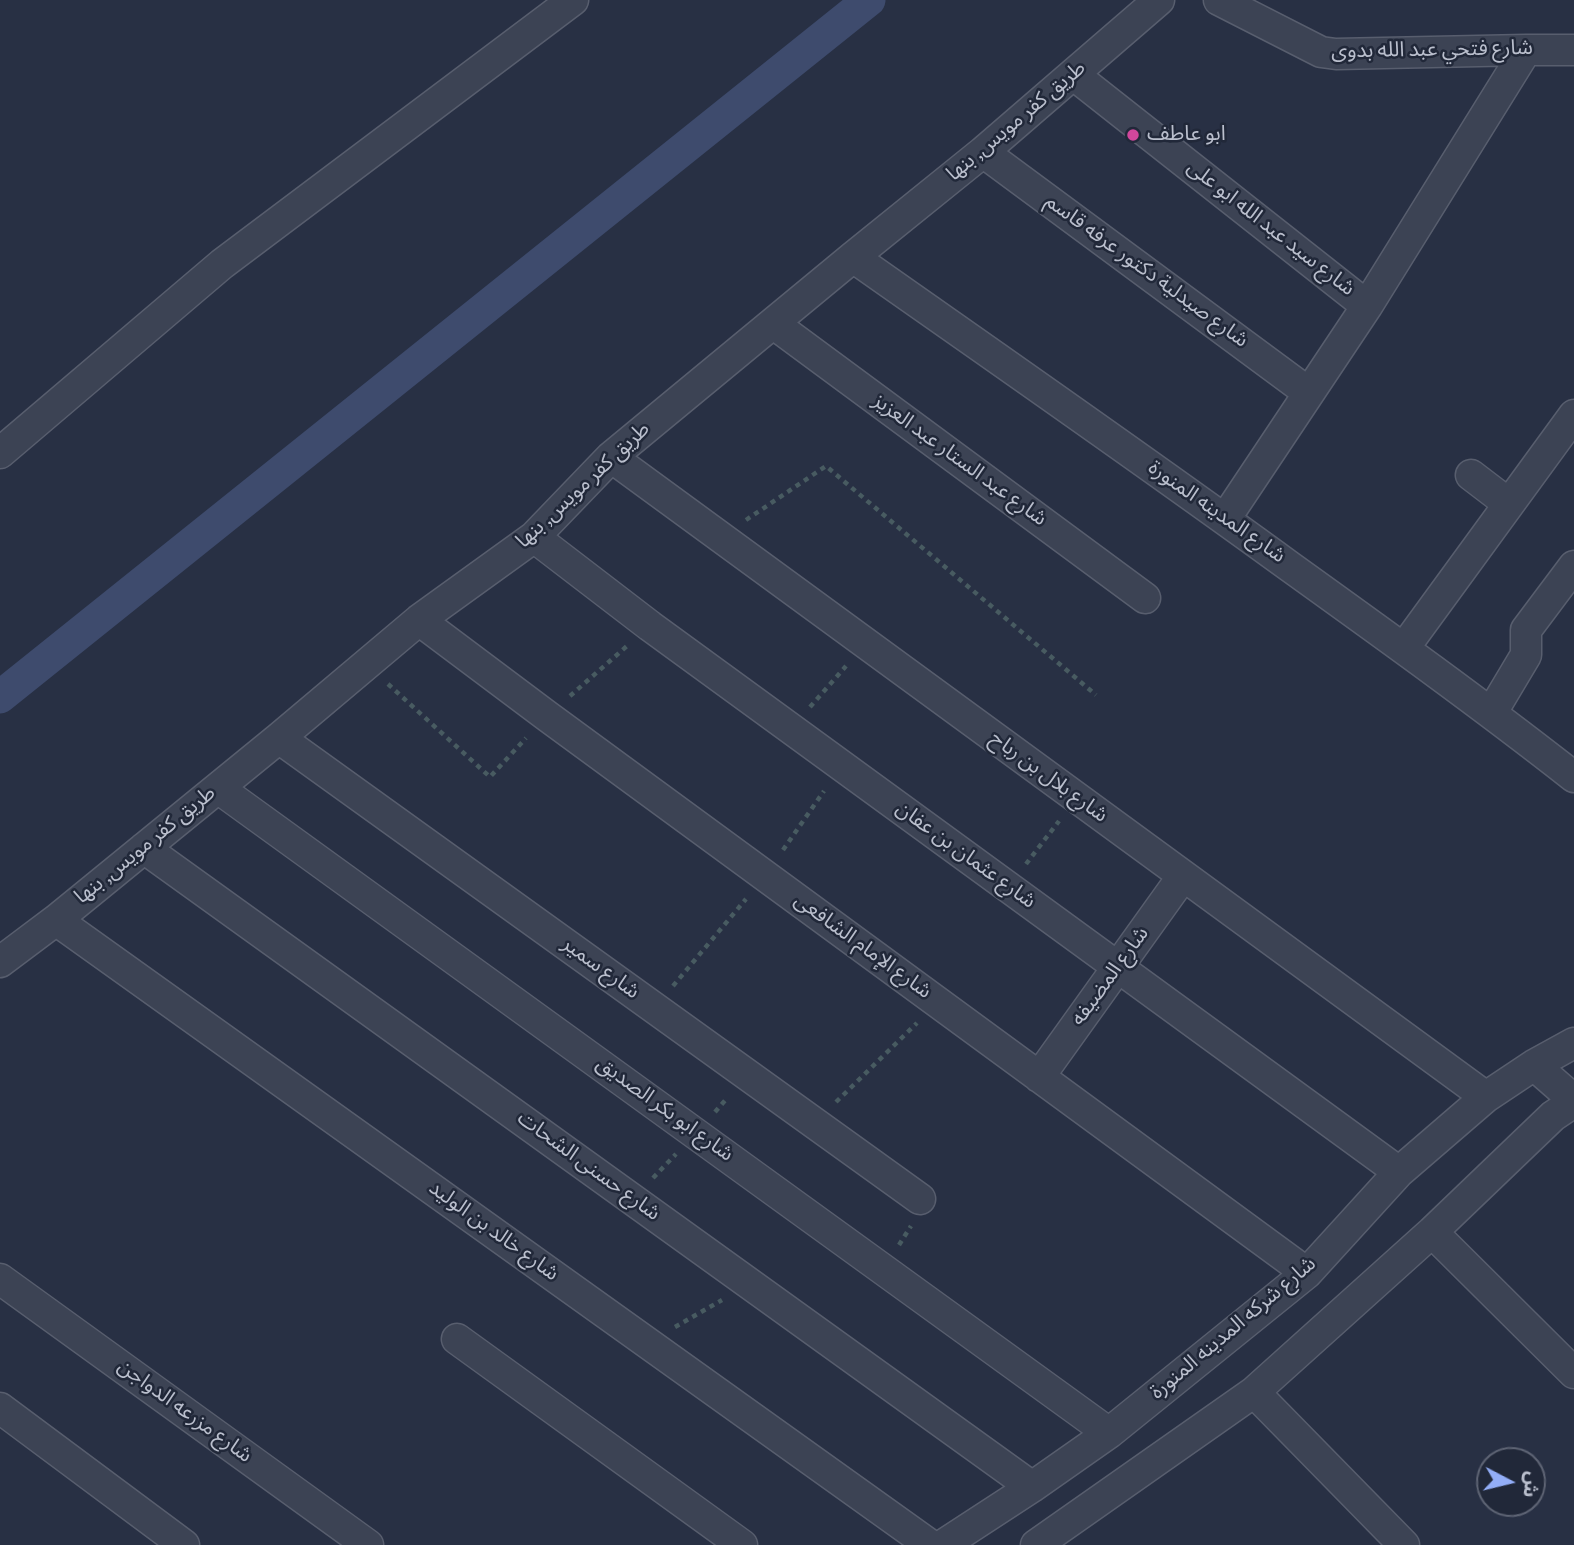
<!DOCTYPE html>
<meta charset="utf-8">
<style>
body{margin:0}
#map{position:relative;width:1574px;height:1545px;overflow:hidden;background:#283044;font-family:"Source Sans 3","Noto Sans Arabic",sans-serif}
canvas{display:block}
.north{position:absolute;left:1476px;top:1447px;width:70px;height:70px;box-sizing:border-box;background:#212839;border:2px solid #5e6474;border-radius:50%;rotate:97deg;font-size:19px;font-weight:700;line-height:28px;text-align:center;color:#babfcd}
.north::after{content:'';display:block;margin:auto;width:24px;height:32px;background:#93aef8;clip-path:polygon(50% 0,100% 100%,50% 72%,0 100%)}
</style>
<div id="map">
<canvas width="1574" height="1545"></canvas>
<div class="north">ش</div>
</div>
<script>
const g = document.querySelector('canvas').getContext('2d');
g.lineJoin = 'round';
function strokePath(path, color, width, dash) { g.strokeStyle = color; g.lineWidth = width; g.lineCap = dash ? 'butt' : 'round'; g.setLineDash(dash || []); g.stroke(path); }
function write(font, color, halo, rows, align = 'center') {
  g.font = font + ' "Source Sans 3","Noto Sans Arabic",sans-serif'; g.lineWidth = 5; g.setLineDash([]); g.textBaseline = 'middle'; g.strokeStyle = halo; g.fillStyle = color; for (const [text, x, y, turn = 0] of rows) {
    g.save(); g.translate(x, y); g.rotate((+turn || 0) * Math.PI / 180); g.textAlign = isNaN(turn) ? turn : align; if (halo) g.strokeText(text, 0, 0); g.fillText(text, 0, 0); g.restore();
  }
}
const canal = new Path2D(`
 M0 697 869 0`);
const path = new Path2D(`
 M746 520 826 466 1096 695
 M388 684 490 777 526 738
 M570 696 627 646
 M810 707 846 666
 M783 850 824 791
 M1026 864 1059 821
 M673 986 746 899
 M836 1102 917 1023
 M715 1112 728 1097
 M653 1178 676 1154
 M899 1245 911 1226
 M675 1327 722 1300`);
const minor = new Path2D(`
 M1219 0 1321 52 1336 54 1526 50H1574
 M1074 75 1367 306
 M983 152 1309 393
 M853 257C998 359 1145 461 1289 566 1385 635 1481 704 1574 777
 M774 324 1145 598
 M0 453 222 264 573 0
 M611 457 1486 1097
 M1471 475 1509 504
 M1225 519 1367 306 1526 50
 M534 537 650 626 1399 1172
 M419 620 547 716 1307 1273
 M1404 648 1574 415
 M1492 712 1526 655V630L1574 566
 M279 738 920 1199
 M218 788 1109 1433
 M144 848 1032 1487
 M56 920 930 1545
 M0 962 56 920 279 738 419 620 534 537 611 457 853 257 983 152 1159 0
 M1534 1065 1574 1100
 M1039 1077 1183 876
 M1432 1232 1574 1373
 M0 1279 368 1545
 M457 1339 742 1545
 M1254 1392 1404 1545
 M0 1408 184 1545
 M943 1545 1032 1487 1109 1433 1307 1273 1399 1172 1486 1097 1534 1065 1574 1043
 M1036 1545 1254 1392 1432 1232 1553 1116 1574 1102`);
const markers = [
 [1133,135,7,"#d1479c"]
];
const streetNames = [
 ["شارع فتحي عبد الله بدوى",1432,51,-1],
 ["طريق كفر مويس, بنها",1017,122,-40],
 ["شارع سيد عبد الله ابو على",1270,229,38],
 ["شارع صيدلية دكتور عرفه قاسم",1146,272,36],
 ["شارع عبد الستار عبد العزيز",959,461,36],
 ["طريق كفر مويس, بنها",584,486,-43],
 ["شارع المدينه المنورة",1216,513,35],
 ["شارع بلال بن رباح",1048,778,36],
 ["طريق كفر مويس, بنها",146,846,-39],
 ["شارع عثمان بن عفان",965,856,36],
 ["شارع الإمام الشافعى",862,947,36],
 ["شارع سمير",600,969,36],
 ["شارع المضيفه",1111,977,-54],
 ["شارع ابو بكر الصديق",664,1110,36],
 ["شارع حسنى الشحات",588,1167,36],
 ["شارع خالد بن الوليد",493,1232,36],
 ["شارع شركه المدينه المنورة",1234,1329,-40],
 ["شارع مزرعه الدواجن",184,1412,36]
];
const poiNames = [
 ["ابو عاطف",1147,135]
];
strokePath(canal, '#3e4b6d', 33);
strokePath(minor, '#585e6e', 33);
strokePath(path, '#485b61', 4.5, [5, 5]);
strokePath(minor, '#3c4354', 30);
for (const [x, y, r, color] of markers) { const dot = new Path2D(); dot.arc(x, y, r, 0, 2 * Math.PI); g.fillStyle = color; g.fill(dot); strokePath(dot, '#212839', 2.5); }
write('21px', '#babfcd', '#212839', streetNames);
write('21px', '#babfcd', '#212839', poiNames, 'left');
</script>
